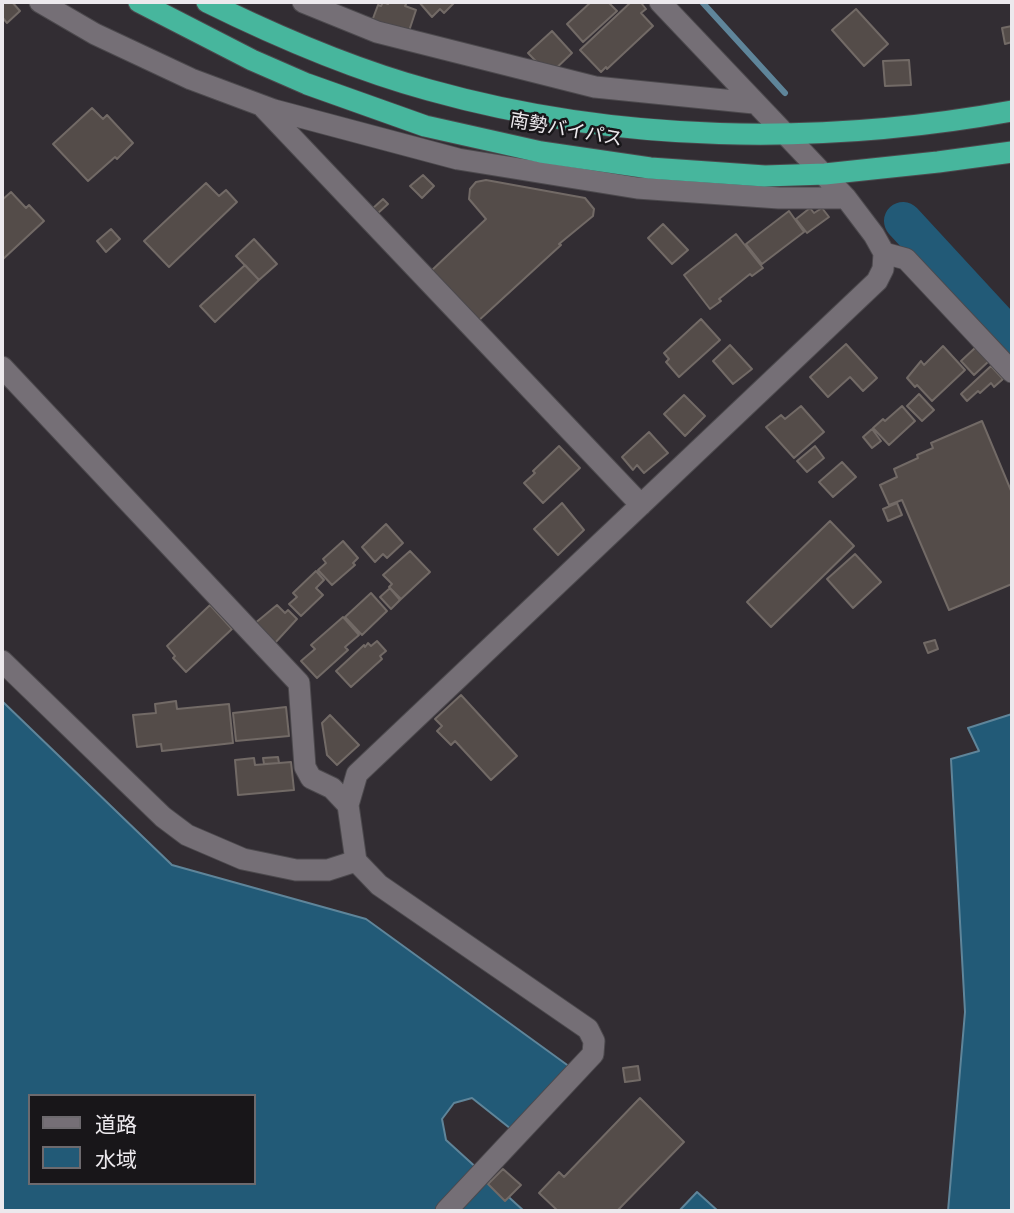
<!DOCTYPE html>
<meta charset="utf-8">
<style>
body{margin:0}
#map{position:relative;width:1014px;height:1213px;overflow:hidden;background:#322d33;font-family:Roboto,"Noto Sans JP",sans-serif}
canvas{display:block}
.frame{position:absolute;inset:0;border:4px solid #ece9ed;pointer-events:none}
.legend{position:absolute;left:28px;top:1094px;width:228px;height:91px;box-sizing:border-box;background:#181619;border:2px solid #6d6a6e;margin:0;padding:9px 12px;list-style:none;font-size:21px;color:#ece9ed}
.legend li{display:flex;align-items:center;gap:14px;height:35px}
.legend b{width:35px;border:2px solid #6d6a6e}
</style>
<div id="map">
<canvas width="1014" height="1213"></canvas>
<div class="frame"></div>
<ul class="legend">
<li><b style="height:9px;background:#756f76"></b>道路</li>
<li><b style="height:19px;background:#225a77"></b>水域</li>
</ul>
</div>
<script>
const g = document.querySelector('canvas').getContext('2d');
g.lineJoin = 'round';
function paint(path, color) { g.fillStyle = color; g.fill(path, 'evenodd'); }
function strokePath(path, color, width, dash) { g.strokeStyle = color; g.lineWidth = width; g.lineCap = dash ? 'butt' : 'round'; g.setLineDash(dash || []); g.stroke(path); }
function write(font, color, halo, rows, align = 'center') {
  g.font = font + ' Roboto,"Noto Sans JP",sans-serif'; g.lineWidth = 5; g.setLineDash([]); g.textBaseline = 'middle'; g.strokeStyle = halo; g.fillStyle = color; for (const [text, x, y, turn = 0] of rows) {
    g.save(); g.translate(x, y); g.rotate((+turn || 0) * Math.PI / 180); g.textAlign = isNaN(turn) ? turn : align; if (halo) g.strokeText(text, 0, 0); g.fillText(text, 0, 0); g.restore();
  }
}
const water = new Path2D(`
 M2 701 172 865 366 919 570 1067 511 1129 472 1098 454 1103 442 1119 446 1140 524 1211H2ZM30 1096H254V1183H30Z
 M1012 714V1211H948L965 1012 951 759 979 751 968 728Z
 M697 1192 718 1211H679Z`);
const stream = new Path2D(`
 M702 2 785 93`);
const river = new Path2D(`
 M903 221 1012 339`);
const building = new Path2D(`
 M3 2H12L20 11 7 23 2 17Z
 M383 2 388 4 389 2H407L405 6 416 10 408 34 372 21 378 5 381 6Z
 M419 2H455L444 13 440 9 432 17Z
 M591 2H608L617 11 583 42 567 24Z
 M631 2H644L642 4 646 9 641 13 653 26 607 69 606 67 601 72 580 50Z
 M856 9 888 44 864 66 832 30Z
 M1012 26V42L1005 44 1002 28Z
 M552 31 572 53 549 75 528 53Z
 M909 60 911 85 885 86 883 61Z
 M92 108 103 119 107 115 133 143 117 159 115 157 88 181 53 144Z
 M423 175 434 186 422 198 410 186Z
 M486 180 585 198 594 209 593 216 559 244 561 245 477 322 431 271 486 219 469 199 470 189 476 182Z
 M206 183 219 196 226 190 237 202 169 267 144 241Z
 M11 192 26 208 29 205 44 221 2 260V200Z
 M383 199 388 204 377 214 372 209Z
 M810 208 814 213 822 208 829 217 807 233 796 219Z
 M789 211 804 232 762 264 746 244Z
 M663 224 688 250 672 264 648 238Z
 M111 229 120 239 106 252 97 241Z
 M736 234 763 268 752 276 750 274 719 299 721 301 710 309 684 275Z
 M254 239 277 264 259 280 236 256Z
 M245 265 259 280 215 322 200 306Z
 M701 319 720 340 679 377 666 362 669 359 664 353Z
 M846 344 877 378 863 391 850 377 828 397 810 377Z
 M730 345 752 369 733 384 713 361Z
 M943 346 965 370 932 401 917 385 915 387 907 378 921 361 924 365Z
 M976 347 989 361 974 375 961 361Z
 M991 366 1003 379 994 387 991 383 980 393 978 391 967 401 961 394Z
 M919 394 934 410 922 421 907 406Z
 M684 395 705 416 685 436 664 414Z
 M801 406 824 432 794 458 766 427 781 415 785 419Z
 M902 406 915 421 889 445 873 428 883 419 885 421Z
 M982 421 1012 493V584L949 610 902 500 889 505 880 485 897 477 894 469 918 458 917 455 933 448 931 443Z
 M872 429 881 441 872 448 863 437Z
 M649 432 668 453 644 473 637 465 633 470 622 457Z
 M559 446 580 468 543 503 524 483 535 473 533 471Z
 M815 446 824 458 807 472 797 461Z
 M842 462 856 477 833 497 819 482Z
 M562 503 584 530 558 555 534 529Z
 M897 503 902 515 888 521 883 509Z
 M830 521 854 546 771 627 747 602Z
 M386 524 403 543 387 558 383 554 375 562 362 547Z
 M343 541 358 558 353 563 355 565 332 585 318 570 326 563 323 559Z
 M410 551 430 572 400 600 389 587 392 584 383 575Z
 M855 554 881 582 853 608 827 579Z
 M316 571 324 580 316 588 323 595 301 616 289 604 297 597 293 593Z
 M390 588 401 599 391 609 380 597Z
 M371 593 387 611 362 635 345 617Z
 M210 605 232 629 186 672 173 658 175 656 167 646Z
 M277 605 285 613 288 610 297 619 274 644 254 624Z
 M343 617 359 635 345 647 348 650 317 678 301 661 315 649 311 645Z
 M935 640 938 649 928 653 924 643Z
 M377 641 386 651 380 656 382 659 351 687 336 671 364 645 365 647 368 643 371 646Z
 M461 695 517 756 491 780 455 741 451 745 437 731 442 726 435 719Z
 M176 701 177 709 229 704 233 743 162 751 161 744 137 747 133 715 156 713 155 704Z
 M286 707 289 736 236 741 233 713Z
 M330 715 359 745 337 765 327 755 322 723Z
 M278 757 279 763 264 764 263 758Z
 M254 758 255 765 291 762 294 790 238 795 235 760Z
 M638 1066 640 1080 625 1082 623 1068Z
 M640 1098 684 1142 617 1211H558L539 1193 559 1172 564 1177Z
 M503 1169 521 1185 505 1201 488 1184Z`);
const minor = new Path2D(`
 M40 2 95 34 191 79 274 110 458 159 637 188 779 198H846
 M303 2 377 32 595 87 754 103
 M264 108 641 505
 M884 253 906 259 1012 372
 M2 367 299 683 305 767 311 778 332 788 348 805
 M2 661 163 817 187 835 243 859 296 870H328L356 861
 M446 1211 593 1054 594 1041 588 1029 379 885 356 861 348 805 357 774 877 281 883 269 884 253 874 235 846 198 660 2`);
const highway = new Path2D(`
 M139 2 252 60 307 84 425 126 541 152 650 168 765 176 825 174 938 162 1012 152
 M207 2C278 37 352 69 429 90 618 143 820 146 1012 111`);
const streetNames = [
 ["南勢バイパス",566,131,10]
];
paint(water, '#225a77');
strokePath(water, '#5f859a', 2);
strokePath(stream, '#5f859a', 6);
strokePath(river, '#225a77', 38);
paint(building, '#544c49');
strokePath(building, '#726a66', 2);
strokePath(minor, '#4c494d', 23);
strokePath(highway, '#4c494d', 23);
strokePath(minor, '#756f76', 21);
strokePath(highway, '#47b69d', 21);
write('19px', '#ece9ed', '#181619', streetNames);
</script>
